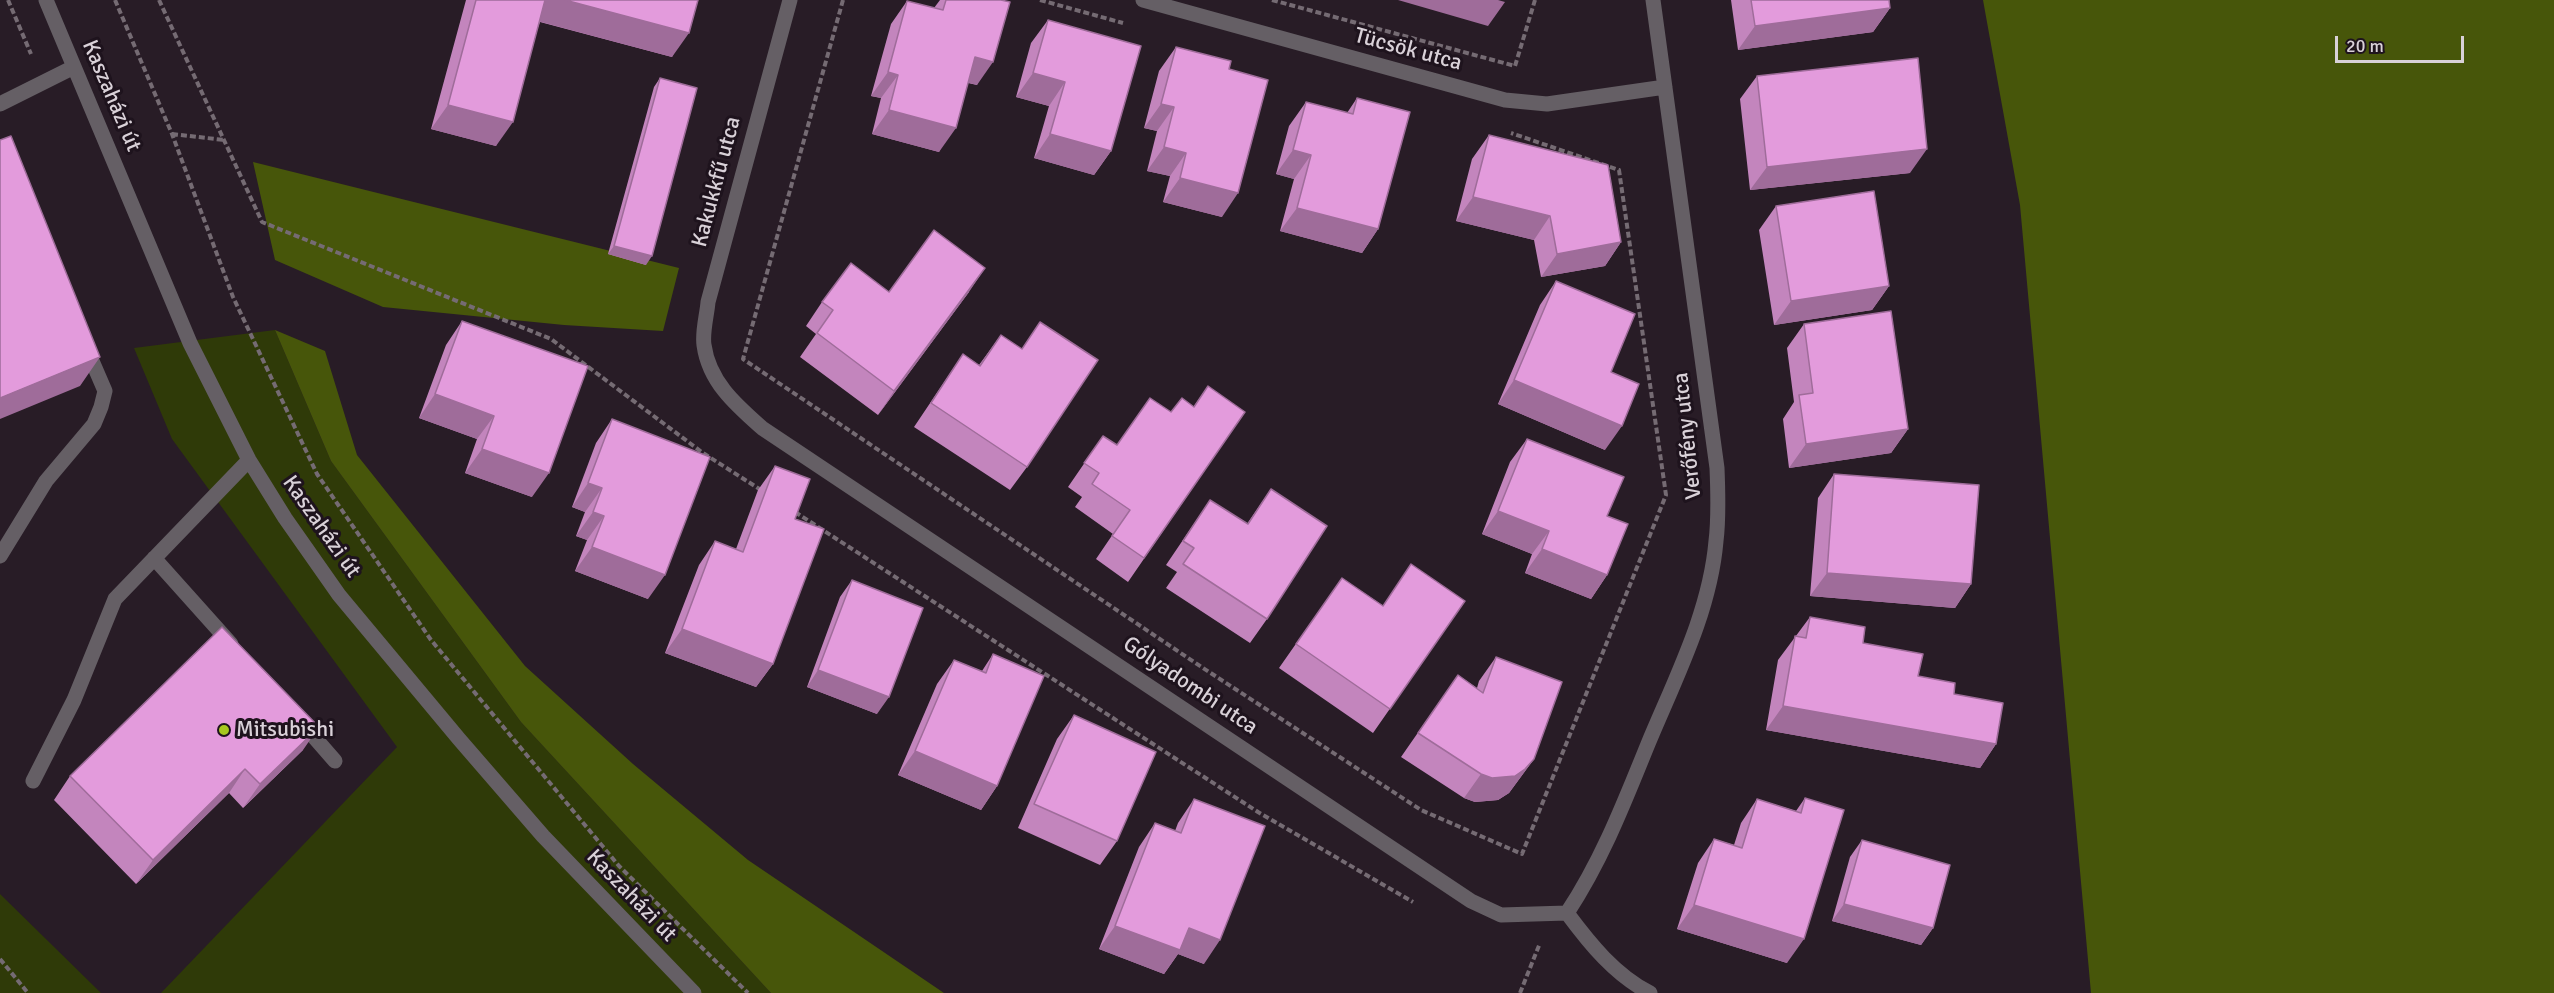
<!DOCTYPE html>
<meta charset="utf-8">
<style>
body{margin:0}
#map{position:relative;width:2554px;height:993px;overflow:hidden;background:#281c26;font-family:Signika,sans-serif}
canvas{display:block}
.scale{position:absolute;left:2335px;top:36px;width:129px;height:27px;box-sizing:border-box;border:3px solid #d9d1d8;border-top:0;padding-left:8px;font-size:18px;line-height:21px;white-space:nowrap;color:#d9d1d8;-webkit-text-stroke:4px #1e131d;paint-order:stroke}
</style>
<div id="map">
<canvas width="2554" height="993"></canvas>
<div class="scale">20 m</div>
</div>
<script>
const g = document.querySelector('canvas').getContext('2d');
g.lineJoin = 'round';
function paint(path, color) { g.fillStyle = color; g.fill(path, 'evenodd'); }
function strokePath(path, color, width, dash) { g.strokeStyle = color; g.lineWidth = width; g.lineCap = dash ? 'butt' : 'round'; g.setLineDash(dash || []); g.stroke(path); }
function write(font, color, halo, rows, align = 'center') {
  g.font = font + ' Signika,sans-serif'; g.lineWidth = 6; g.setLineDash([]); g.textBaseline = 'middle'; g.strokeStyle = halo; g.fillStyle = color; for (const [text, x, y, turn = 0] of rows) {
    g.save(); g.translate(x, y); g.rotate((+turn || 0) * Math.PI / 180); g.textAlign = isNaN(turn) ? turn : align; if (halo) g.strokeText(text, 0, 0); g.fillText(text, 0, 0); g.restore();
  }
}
const green = new Path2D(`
 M275 330 331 461 521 722 771 993H161L397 747 172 439 134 348Z
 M0 894 101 993H0Z`);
const forest = new Path2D(`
 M1983 0H2554V993H2091L2020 205Z
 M253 162 679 268 663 331 564 325 383 307 275 260Z
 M275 330 325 351 357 455 525 666 633 764 748 860 944 993H771L521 722 331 461Z`);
const path = new Path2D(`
 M8 0 31 54
 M115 0 172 134 233 297 317 474 431 640 619 866 748 993
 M159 0 262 222 551 339 703 453 761 490
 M843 0 743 359 1203 668 1421 810 1522 854 1666 495 1619 170 1511 133
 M1040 0 1123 23
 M1272 0 1515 66 1535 0
 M172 134 224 140
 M795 512 1258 812 1413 902
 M0 959 28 993
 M1520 993 1540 943`);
const minor = new Path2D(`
 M46 0 190 343 249 460 285 518 339 595 459 739 543 836 694 993
 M790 0 708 302C707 315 702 332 704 345 709 382 736 405 762 428L1471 901 1501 915 1567 913C1590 944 1615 975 1650 993
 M1143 0 1505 100 1547 104 1665 87
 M0 104 74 67
 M0 556 46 481 94 424 101 407 105 391 86 347
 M154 558 231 644
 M301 722 335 761
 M33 781 74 700 115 599 249 460
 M1567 913C1602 860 1624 803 1648 744 1675 679 1710 612 1716 541 1719 517 1718 492 1717 468L1653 0`);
const wall = new Path2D(`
 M466 0H698L672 57 540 22 496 146 431 129Z
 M940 0H1001L977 85 968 83 939 152 872 134 881 98 871 96 891 24 907 1 934 8Z
 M1731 0H1889L1890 8 1873 32 1738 50Z
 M1048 20 1111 151 1094 175 1034 158 1049 106 1016 97 1031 43Z
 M1176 47 1229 69 1222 217 1163 202 1170 176 1147 171 1157 131 1144 128 1159 71Z
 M1757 76 1910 173 1750 190 1740 99Z
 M660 78 646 265 608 254 654 87Z
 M1357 98 1378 229 1362 253 1280 231 1294 179 1276 174 1289 126 1306 102 1347 113Z
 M1489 135 1621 242 1605 266 1541 277 1534 240 1456 221 1472 159Z
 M1776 206 1889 286 1872 310 1774 325 1759 230Z
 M1556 281 1605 450 1498 404 1540 305Z
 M889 292H969L878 415 800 357 816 334 806 326 822 302Z
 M462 321 532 497 465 473 477 439 419 418 446 345Z
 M1804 324 1908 429 1891 453 1789 468 1783 419 1794 402 1787 348Z
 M1001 335 1027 467 1010 490 914 427 963 354 979 365Z
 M1208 386 1245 412 1128 582 1096 559 1113 534 1075 507 1082 497 1068 487 1103 436 1117 445 1171 412 1194 406Z
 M612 419 648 599 575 571 587 540 576 536 585 512 572 507 596 443Z
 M1527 439 1607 516V575L1591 599 1525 573 1532 554 1482 534 1510 462Z
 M775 466 795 519 773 664 756 687 665 653 699 565 715 541 736 549 758 490Z
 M1834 474 1971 584 1955 608 1810 596 1818 498Z
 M1271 489 1267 619 1250 643 1166 588 1177 572 1166 565 1210 500 1247 524Z
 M1342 578 1382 605 1465 601 1373 733 1279 668Z
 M852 580 877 714 807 687 840 597Z
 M1810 617 1863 643 1918 676 1954 694 1996 744 1980 768 1766 730 1778 660Z
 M993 654 997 786 981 810 898 775 937 684 954 660 982 671Z
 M1496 657 1534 759 1509 793 1498 800 1475 802 1464 798 1401 757 1458 675 1477 688 1479 681Z
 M1074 715 1117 841 1100 865 1018 828 1057 739Z
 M303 750 243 808 229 793 136 884 54 800 70 776Z
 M1805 798 1787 963 1677 929 1698 863 1714 839 1734 845 1741 823 1757 799 1796 811Z
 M1194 799 1204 964 1178 954 1164 974 1099 949 1139 847 1155 823 1175 831 1178 823Z
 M1862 840 1933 928 1921 945 1832 921 1850 857Z`);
const shadedWall = new Path2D(`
 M543 0H565L689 33 672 57 530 19Z
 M1398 0H1498L1505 2 1488 26Z
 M1890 8 1873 32 1738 50 1755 26Z
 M975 57 993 62 977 85 958 80Z
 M888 72 898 75 881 98 871 96Z
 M1033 73 1065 82 1049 106 1016 97Z
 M1161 104 1174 107 1157 131 1144 128Z
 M448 105 513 122 496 146 431 129Z
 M889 110 956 128 939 152 872 134Z
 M1050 134 1111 151 1094 175 1034 158Z
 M1164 147 1186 153 1170 176 1147 171Z
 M1927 149 1910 173 1750 190 1767 167Z
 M1293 150 1311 155 1294 179 1276 174Z
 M1180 178 1238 193 1222 217 1163 202Z
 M1473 197 1550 216 1534 240 1456 221Z
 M1297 208 1378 229 1362 253 1280 231Z
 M1621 242 1605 266 1541 277 1557 254Z
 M614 246 652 256 646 265 608 254Z
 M985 268 969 292 878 415 894 391Z
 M1889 286 1872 310 1774 325 1791 301Z
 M100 357 80 386 0 419V398Z
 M1514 380 1622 426 1605 450 1498 404Z
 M435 394 494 416 477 439 419 418Z
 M1908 429 1891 453 1789 468 1806 444Z
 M482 449 549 473 532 497 465 473Z
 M588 483 602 488 585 512 572 507Z
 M1498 511 1549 531 1532 554 1482 534Z
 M593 512 604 516 587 540 576 536Z
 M592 547 665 575 648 599 575 571Z
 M1542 549 1607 575 1591 599 1525 573Z
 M1827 573 1971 584 1955 608 1810 596Z
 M682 629 773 664 756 687 665 653Z
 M818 670 889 697 877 714 807 687Z
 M1783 706 1996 744 1980 768 1766 730Z
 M319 727 303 750 243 808 260 784Z
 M915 751 997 786 981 810 898 775Z
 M1534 759 1509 793 1498 800 1475 802 1464 798 1481 774Z
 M245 769 229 793 136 884 153 860Z
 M1844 904 1933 928 1921 945 1832 921Z
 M1694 905 1804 939 1787 963 1677 929Z
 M1115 926 1189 928 1220 940 1204 964 1178 954 1164 974 1099 949Z`);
const building = new Path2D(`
 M476 0H545L513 122 448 105Z
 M565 0H698L689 33Z
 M946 0H1001L1010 2 993 62 975 57 956 128 889 110 898 75 888 72 907 1 943 10Z
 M1751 0H1889L1890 8 1755 26Z
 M1048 20 1141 46 1111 151 1050 134 1065 82 1033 73Z
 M1176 47 1231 61 1229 69 1268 80 1238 193 1180 178 1186 153 1164 147 1174 107 1161 104Z
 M1918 58 1927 149 1767 167 1757 76Z
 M660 78 697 88 652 256 614 246Z
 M1357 98 1410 112 1378 229 1297 208 1311 155 1293 150 1306 102 1353 114Z
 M1489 135 1608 165 1621 242 1557 254 1550 216 1473 197Z
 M11 136 100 357 0 398V140Z
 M1874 191 1889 286 1791 301 1776 206Z
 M934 230 985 268 894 391 817 333 833 310 822 302 851 263 889 292Z
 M1556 281 1635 314 1611 372 1639 384 1622 426 1514 380Z
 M1891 311 1908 429 1806 444 1799 395 1813 393 1804 324Z
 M462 321 588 366 549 473 482 449 494 416 435 394Z
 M1040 322 1098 360 1027 467 931 403 963 354 980 366 1001 335 1022 349Z
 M1208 386 1245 412 1144 558 1112 536 1130 510 1092 484 1099 473 1084 463 1103 436 1117 445 1150 398 1171 412 1182 398 1194 407Z
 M612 419 710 457 665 575 592 547 604 516 593 512 602 488 588 483Z
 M1527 439 1624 477 1607 516 1628 524 1607 575 1542 549 1549 531 1498 511Z
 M775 466 810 479 795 519 824 529 773 664 682 629 715 541 743 552Z
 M1834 474 1979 485 1971 584 1827 573Z
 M1271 489 1327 526 1267 619 1183 564 1194 548 1183 541 1210 500 1248 524Z
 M1411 564 1465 601 1390 709 1296 644 1342 578 1383 606Z
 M852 580 923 608 889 697 818 670Z
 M1810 617 1865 627 1863 643 1923 654 1918 676 1955 683 1954 694 2003 703 1996 744 1783 706 1795 636 1806 638Z
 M222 627 319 727 260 784 245 769 153 860 70 776Z
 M993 654 1044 676 997 786 915 751 954 660 986 673Z
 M1496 657 1562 682 1534 759 1525 769 1515 776 1492 778 1481 774 1418 733 1458 675 1483 693Z
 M1074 715 1156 752 1117 841 1034 804Z
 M1805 798 1844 810 1804 939 1694 905 1714 839 1742 848 1757 799 1801 813Z
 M1194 799 1265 826 1220 940 1189 928 1180 950 1115 926 1155 823 1181 833Z
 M1862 840 1950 865 1933 928 1844 904Z`);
const markers = [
 [224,730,6,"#a7c81f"]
];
const streetNames = [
 ["Tücsök utca",1408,50,15],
 ["Kaszaházi út",111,96,67],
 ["Kakukkfű utca",717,182,-75],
 ["Verőfény utca",1688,436,-96],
 ["Kaszaházi út",321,527,55],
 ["Gólyadombi utca",1190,686,34],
 ["Kaszaházi út",631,896,46]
];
const poiNames = [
 ["Mitsubishi",236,730]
];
paint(green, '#2f3a08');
paint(forest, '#47560a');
strokePath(path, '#756b73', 4, [6, 3]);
strokePath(minor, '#655f65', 15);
paint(wall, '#c385bd');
paint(shadedWall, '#9f6c9a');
paint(building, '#e39bdc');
strokePath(building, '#9f6c9a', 1.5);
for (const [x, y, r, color] of markers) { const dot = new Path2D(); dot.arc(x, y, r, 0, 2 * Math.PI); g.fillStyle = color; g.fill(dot); strokePath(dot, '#1e131d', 2); }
write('22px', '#d9d1d8', '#1e131d', streetNames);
write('22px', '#d9d1d8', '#1e131d', poiNames, 'left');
</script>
